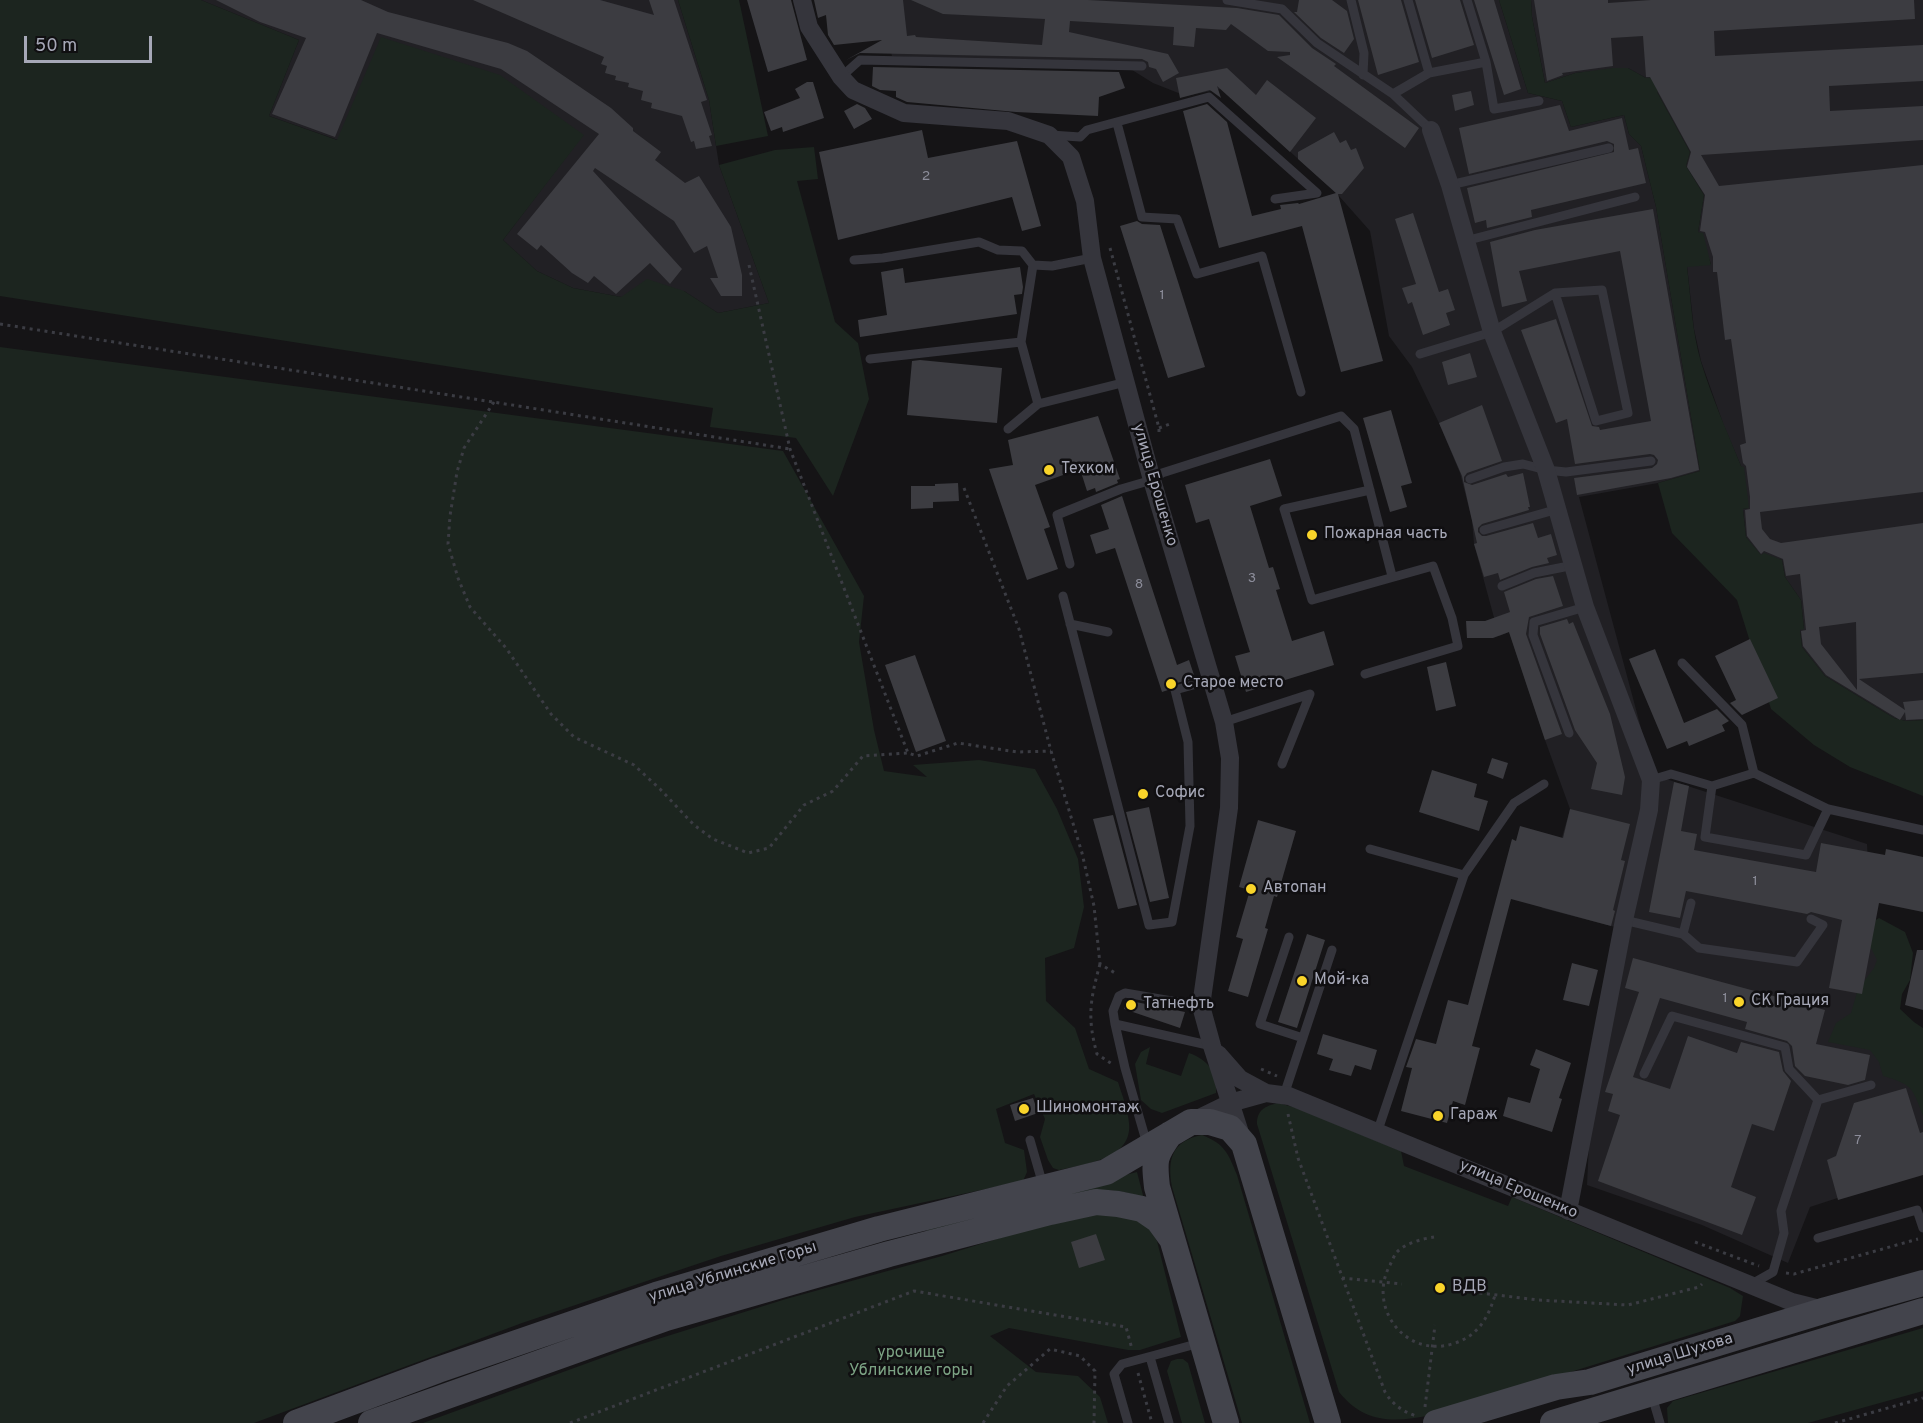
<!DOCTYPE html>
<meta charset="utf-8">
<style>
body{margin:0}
#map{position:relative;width:1923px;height:1423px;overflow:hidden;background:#151416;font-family:Overpass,sans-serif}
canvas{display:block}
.scale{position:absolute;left:24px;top:36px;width:128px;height:27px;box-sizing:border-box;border:3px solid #a6a8b7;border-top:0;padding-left:8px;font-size:18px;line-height:21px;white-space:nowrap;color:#a6a8b7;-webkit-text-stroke:4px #100f11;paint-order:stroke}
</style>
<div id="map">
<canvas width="1923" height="1423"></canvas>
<div class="scale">50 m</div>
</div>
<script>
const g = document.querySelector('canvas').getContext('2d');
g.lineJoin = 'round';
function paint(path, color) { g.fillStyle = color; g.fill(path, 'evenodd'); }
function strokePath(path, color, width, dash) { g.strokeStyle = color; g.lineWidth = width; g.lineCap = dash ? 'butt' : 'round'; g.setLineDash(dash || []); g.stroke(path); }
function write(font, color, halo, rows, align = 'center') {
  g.font = font + ' Overpass,sans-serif'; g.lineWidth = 5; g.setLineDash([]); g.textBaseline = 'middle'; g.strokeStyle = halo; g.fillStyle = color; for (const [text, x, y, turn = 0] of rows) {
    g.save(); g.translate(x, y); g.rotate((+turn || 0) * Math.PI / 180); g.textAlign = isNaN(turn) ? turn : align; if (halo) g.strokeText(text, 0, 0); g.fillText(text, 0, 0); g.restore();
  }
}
const built = new Path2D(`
 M201 0H678L709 100 719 165 769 303 718 313 684 291 621 297 573 288 537 271 503 240 583 135 338 140 269 116 299 40Z
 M860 0H1499L1528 93 1562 101 1571 127 1624 115 1629 134 1641 146 1656 207 1700 471 1658 483 1579 497 1656 784 1666 779 1867 844 1870 901 1923 1114V1170L1810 1207 1788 1263 1702 1225 1587 1185 1590 1122 1615 927 1542 908 1570 809 1545 740 1509 632 1499 636 1474 544 1472 520 1460 473 1439 423 1412 367 1389 336 1370 231 1339 196 1221 89 1186 96 1153 83 1129 68 892 56 883 23Z
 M1531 0H1923V720L1906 721 1894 718 1825 676 1802 647 1800 629H1804L1801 600 1785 577 1782 560 1761 556 1746 537 1743 509 1748 508 1741 466 1724 426 1701 361 1694 329 1687 266 1711 264 1698 232 1704 195 1686 166 1690 152 1657 92 1646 78 1628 68 1575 73 1545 83 1532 17Z`);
const green = new Path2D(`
 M0 0H201L299 40 269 116 337 140 381 37 500 75 584 135 503 240 537 271 573 288 621 297 647 279 684 291 718 313 769 303 719 165 775 150 814 147 818 179 797 181 835 322 858 343 869 399 833 496 796 438 710 427 713 408 0 296Z
 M678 0H739L768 136 716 146 709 100Z
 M1499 0H1531L1532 17 1545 83 1575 73 1613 68H1628L1646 78 1661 77 1663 89 1657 92 1690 152 1686 166 1704 195 1698 232 1703 233 1711 265 1687 267C1691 299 1692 332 1701 362 1712 398 1727 431 1741 466L1744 467 1749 508 1743 509 1746 537 1761 555 1764 553 1782 560 1785 577 1801 600 1804 629 1800 630 1802 647 1825 676 1894 718 1906 721 1923 720V796L1850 767 1814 745 1771 709 1737 600 1672 533 1658 483 1700 471 1656 207 1641 146 1629 134 1624 115 1571 127 1562 101 1528 93Z
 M0 347 783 451 864 596 859 642 874 730 884 771 927 777 913 765 979 760 1035 769 1057 809 1078 859 1084 907 1074 948 1045 958 1046 1001 1075 1028 1089 1069 1118 1082C1122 1095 1128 1109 1129 1123 1133 1159 1085 1164 1059 1170L1053 1168 1048 1160 1040 1137 1045 1119 1034 1094 996 1109 1005 1143 1024 1150 1027 1172 1023 1181 855 1217 721 1256 522 1323 254 1423H0Z
 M1879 918 1905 932 1913 953 1910 980 1902 994 1900 1009 1914 1022 1923 1028V1116C1912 1087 1913 1085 1883 1076L1879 1062 1870 1050 1828 1042 1836 1023 1851 1013 1858 989 1874 968 1877 960 1866 938 1871 923Z
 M1150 1047 1146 1064 1181 1076 1189 1053C1208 1060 1218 1072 1216 1093L1162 1113 1151 1109 1141 1100 1135 1064 1141 1052Z
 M1278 1103 1297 1108 1401 1151 1404 1166 1508 1206 1512 1197 1730 1288 1743 1296 1740 1316 1735 1321 1432 1415C1392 1423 1364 1423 1339 1392L1257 1124C1257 1110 1265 1106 1278 1103Z
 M1202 1135C1225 1144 1228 1153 1237 1175L1310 1423H1242L1172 1187C1167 1159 1172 1141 1202 1135Z
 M1137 1172 1144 1199C1129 1191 1115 1190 1099 1191L928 1235 925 1226Z
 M1107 1213 1140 1221 1148 1227 1157 1241 1181 1337 1140 1350H1128L1009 1328 990 1336 1036 1372 1078 1376 1100 1397 1108 1423H423L629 1348 786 1299 942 1256 1061 1219Z
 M1923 1328V1391L1808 1423H1668L1667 1408 1673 1401Z
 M1177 1359H1183L1188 1363 1205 1423H1182L1167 1371 1171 1361Z`);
const building = new Path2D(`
 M216 0H361L388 12 508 43 527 51 611 108 633 128V131L661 152 655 160 685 183 699 176 731 227 742 275V296H721L710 278H718L707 246 694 253 674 221 595 168 593 171 682 269 670 284 650 263 616 294 594 276 588 283 572 273 541 245 537 250 517 234 599 134 501 69 377 33 335 137 272 114 306 38 260 22Z
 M473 0H600L654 15 649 0H674L707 100 701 102 712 135 709 136 712 146 696 149 694 141 691 142 682 116 651 108 652 103 641 100 643 91 628 87 629 83 615 80 616 76 605 73 607 66 601 64 604 57Z
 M747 0H791L807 60 768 72Z
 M814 0H903L907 36 915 35 916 37 1042 45 1045 19 943 14 911 0H1088L1237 8 1279 15 1312 48 1336 64 1334 66 1419 128 1405 148 1277 57 1290 55V52L1268 51 1231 24 1226 30 1196 28 1194 47 1173 45 1174 27 1070 21 1069 32 1168 54 1179 73 1163 82 1156 69 1149 67 1148 62 1142 59 860 53 846 60 882 40 834 45 828 35 826 15 818 18Z
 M1299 0H1332L1347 11 1354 39 1344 53 1321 38 1294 12H1297Z
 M1358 0H1401L1419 62 1378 75Z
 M1415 0H1460L1474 45 1432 58Z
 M1474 0H1494L1521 89 1504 95Z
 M1534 0H1608V3L1651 0H1914L1915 19 1714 31 1715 56 1923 45V81L1829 86 1830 111 1923 106V140L1701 155 1719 186 1923 165V492L1760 512 1762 529 1770 539 1781 543 1923 523V673L1859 679 1905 710 1903 702 1923 700V719L1906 720 1905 712 1900 720 1826 675 1803 646 1801 631 1806 630 1800 574 1786 576 1783 559 1764 551 1761 554 1747 536 1745 510 1750 509V497L1746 466 1743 463 1740 445 1746 443 1731 339 1725 340 1717 272H1713V257L1705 232 1700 231 1705 195 1687 167 1691 152 1650 77H1646L1643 36 1611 38 1613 66 1562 73 1563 75 1547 81ZM1856 622 1857 679V690L1821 644 1819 627Z
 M873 67 1119 72 1125 88 1099 97 1098 116 1016 112 907 102 896 97V91L880 90 872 86Z
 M1227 68 1256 95 1267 80 1316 118 1290 152 1217 86 1221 98 1210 90 1180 98 1176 78Z
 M807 82H813L824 118 783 132 782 127 771 131 764 112 800 98 795 89Z
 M1471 91 1474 105 1455 111 1452 95Z
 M857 104 865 108 872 119 854 129 844 111Z
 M1207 104 1227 122 1252 216 1281 209 1280 205 1298 203 1299 204 1336 193 1298 159V152L1334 132 1340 143 1346 140 1351 150 1356 148 1364 168 1342 194H1338L1383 361 1341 372 1302 226 1219 248 1183 111Z
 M1560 105 1569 131 1622 118 1629 150 1638 148 1646 183 1531 210 1532 217 1487 228 1486 220 1475 223 1467 188 1614 152V144L1607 141 1469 174 1459 128Z
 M922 130 928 158 1017 141 1041 226 1022 231 1012 197 838 240 819 152Z
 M1653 209 1699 470 1671 478 1577 495 1574 478 1652 468 1657 464 1658 460 1654 455 1650 454 1575 464 1567 419 1556 423 1521 330 1556 319 1592 426 1599 427 1600 430 1651 421 1620 251 1519 271 1527 301 1502 307 1490 242 1535 230Z
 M1413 213 1439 292 1448 289 1455 310 1446 313 1450 325 1423 335 1412 302 1408 304 1402 288 1416 284 1395 219Z
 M1137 221 1142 224 1160 225 1205 367 1168 378 1120 226Z
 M1020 267 1023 287 1022 294 1014 295 1017 314 860 337 858 320 887 315 881 272 903 268 905 283Z
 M1470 353 1477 377 1448 385 1442 362Z
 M920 360 1002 368 997 423 907 415 912 361Z
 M1482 405 1502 461 1467 473 1464 477V482L1472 485 1506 474 1508 477 1523 473 1530 507H1528L1529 510 1482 524 1478 528V532L1482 536H1486L1533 523 1538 538 1551 534 1557 555 1547 558 1549 563 1532 567 1500 580 1498 573 1484 577 1474 544 1477 543 1462 476 1439 423Z
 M1391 410 1412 483 1401 486 1407 507 1390 512 1363 418Z
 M1098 416 1120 479 1117 480 1118 483 1096 492 1095 488 1087 491 1080 469 1035 485 1050 527 1044 529 1058 569 1027 580 989 469 1013 465 1008 440Z
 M1270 459 1282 496 1250 506 1269 568 1273 567 1280 589 1276 590 1292 641 1324 631 1334 665 1246 692 1235 656 1250 652 1209 519 1196 523 1185 485Z
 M958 483 959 501 933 502V508L911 509V486H935V484Z
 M1122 496 1177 665 1189 660 1195 678 1173 684 1168 690 1162 692 1115 548 1096 554 1090 535 1109 529 1101 505Z
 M1553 576 1563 606 1529 617 1526 634 1562 734 1545 740 1509 632 1493 638H1467L1466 621H1485L1510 612 1504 592 1536 579Z
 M1567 619 1569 624 1573 622 1610 714 1625 777 1622 795 1591 789 1597 763 1575 730 1540 634V627Z
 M1750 639 1778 698 1742 715 1730 703 1736 700 1715 656Z
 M1655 649 1684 723 1717 709 1729 721 1722 725 1725 731 1689 746 1687 741 1667 749 1629 659Z
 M915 655 946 741 916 752 885 665Z
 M1446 662 1456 706 1436 711 1427 667Z
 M1492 758 1508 763 1503 779 1487 773Z
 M1432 770 1477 784 1474 797 1488 801 1479 831 1419 812Z
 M1674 782 1689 786 1681 831 1697 834 1694 850 1816 872 1821 843 1885 855 1886 849 1923 857V912L1879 903 1862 994 1829 988 1842 920 1811 912 1807 914 1686 891 1680 918 1649 912Z
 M1149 807 1169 898 1150 902 1126 812Z
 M1570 809 1630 824 1621 860 1625 861 1613 910 1615 911 1611 926 1511 899 1472 1046 1480 1048 1465 1105 1453 1101 1447 1123 1401 1111 1412 1068 1406 1067 1416 1039 1436 1044 1448 1000 1468 1005 1512 839 1516 841 1520 826 1563 838Z
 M1113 815 1137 905 1118 909 1093 819Z
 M1258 820 1296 831 1277 897 1274 896 1265 928 1268 929 1248 997 1228 991 1243 939 1236 937 1250 890 1239 887Z
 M1307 934 1325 940 1297 1028 1278 1022Z
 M1917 950H1923V1010L1905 1005Z
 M1633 958 1825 1010 1816 1044 1870 1055 1865 1080 1848 1085 1805 1076 1795 1066 1792 1046 1787 1041 1745 1029 1747 1022 1660 998 1633 1077 1670 1089 1688 1036 1737 1053 1741 1042 1779 1052 1783 1071 1791 1081 1774 1131 1752 1124 1731 1187 1756 1197 1742 1235 1598 1181 1620 1115 1608 1111 1613 1094 1605 1092 1639 992 1625 988Z
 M1572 963 1598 970 1589 1006 1563 1000Z
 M1126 1000 1185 1012 1180 1028 1124 1009Z
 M1323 1034 1377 1050 1371 1070 1355 1065 1351 1076 1329 1070 1333 1059 1317 1054Z
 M1536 1049 1571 1063 1559 1098 1562 1099 1552 1132 1503 1116 1508 1097 1530 1103 1540 1069 1530 1065Z
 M1906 1088 1920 1133 1923 1132V1175L1838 1200 1827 1160 1836 1156 1854 1103Z
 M1033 1098 1038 1113 1015 1121 1010 1105Z
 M1096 1234 1105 1260 1079 1268 1071 1242Z`);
const path = new Path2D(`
 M1110 248 1159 428V436
 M749 265 790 449 908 753 917 756 958 743 1017 752 1051 751
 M0 324 790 449
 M494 402 464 448 457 472 450 516 448 544 458 578 470 607 506 648 551 714 574 737 634 765 660 789 694 825 713 839 748 853 769 848 804 805 833 791 863 756 908 753
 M1159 428 1170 424
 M964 488 1019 629 1051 751 1082 853 1094 906 1100 964 1115 973
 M1100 964C1090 1000 1087 1018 1097 1054L1112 1064
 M1261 1069 1277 1076
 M1288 1114 1298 1158 1385 1392C1393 1405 1402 1411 1416 1416
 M1434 1237C1422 1239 1405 1243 1396 1253 1394 1256 1392 1261 1390 1265 1367 1307 1405 1358 1452 1344 1477 1337 1488 1319 1495 1295
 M1695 1242 1759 1266
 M1786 1273 1794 1274 1918 1239
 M1342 1278 1402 1284
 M1472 1292 1538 1300 1628 1305 1699 1287 1702 1284
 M1138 1373 1152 1423
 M1425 1407 1435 1325
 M570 1423 914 1291 1126 1327 1132 1349
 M983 1423 1007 1386 1050 1349 1080 1356 1095 1371 1094 1423
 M1835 1423 1923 1398`);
const service = new Path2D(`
 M1227 0 1282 9 1317 43 1393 94 1431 130
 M1351 0 1364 53 1363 75
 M1408 0 1429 73
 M1486 62 1494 109 1539 101
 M841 77 860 60 1142 66
 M1393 94 1429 73 1486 62 1467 0
 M1117 123 1142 217 1177 219 1197 274 1262 256 1301 392
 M1051 135 1080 137 1087 130 1209 97 1317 193 1275 199
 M1450 185 1609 148
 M1465 241 1635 197
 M854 260 883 258 979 242 998 250 1022 251 1033 265 1052 266 1092 258
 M1021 342 1038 404
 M1420 354 1492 332 1555 293 1602 290 1628 413 1596 421 1555 293
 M870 359 1021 342 1033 265
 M1008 429 1038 404 1126 382
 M1470 479 1504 467 1523 464 1546 470 1566 472 1651 461
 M1484 530 1558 509
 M1070 564 1057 515 1121 489 1152 480 1162 473 1341 416 1354 429 1392 576
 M1502 586 1534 573 1574 565
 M1063 596 1149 925 1172 922 1190 826 1188 742 1175 690 1211 680
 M1070 624 1108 632
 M1682 663 1742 725 1754 773
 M1365 674 1458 646 1452 618 1433 566 1312 600 1284 509 1370 490
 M1224 722 1310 694 1282 764
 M1569 733 1533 635 1534 622 1585 607
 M1651 780 1671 774 1712 786 1754 773 1828 809 1923 830
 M1712 786 1705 837 1806 855 1828 809
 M1370 849 1464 875
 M1624 920 1683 934 1699 948 1797 962 1823 925 1811 919
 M1683 934 1691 903
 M1289 937 1260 1024 1303 1038
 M1115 1024 1212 1046
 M1644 1074 1672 1016 1785 1047 1789 1069 1818 1100
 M1284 1095 1332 950
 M1377 1133 1464 875 1514 803 1544 784
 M1030 1140 1043 1185
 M1147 1144 1125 1068 1115 1024 1113 1011 1119 996 1125 993 1201 1006
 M1818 1238 1917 1210 1923 1228
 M1750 1285 1773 1272 1784 1233 1781 1211 1818 1100 1871 1085
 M1150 1357 1169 1423
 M1652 1396 1660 1423
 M1128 1423 1114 1374 1122 1364 1200 1343`);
const minor = new Path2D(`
 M802 0 809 27 841 77 853 90 904 113 1008 121 1049 135 1071 157 1085 201 1092 258 1152 480 1224 722 1230 758 1229 808 1201 1006 1212 1046 1242 1139
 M1431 130 1450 185 1492 332 1546 470 1585 607 1651 780 1649 810 1624 920 1568 1211
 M1218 1054 1240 1079 1266 1093 1289 1096 1792 1302 1824 1310
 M1193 1121 1230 1103 1266 1093`);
const secondary = new Path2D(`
 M1170 1134C1154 1156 1154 1160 1157 1187L1226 1423
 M296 1423 438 1370 656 1295 879 1229 1106 1172 1191 1122H1210L1230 1128 1244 1144 1328 1423
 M371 1423 666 1318 889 1254 1050 1212 1096 1202 1118 1204 1142 1209 1158 1220 1171 1238
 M1436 1423 1556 1387 1590 1382 1826 1310 1923 1283
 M1553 1423 1923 1311`);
const markers = [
 [1049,470,6,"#f9d42a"],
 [1312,535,6,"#f9d42a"],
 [1171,684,6,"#f9d42a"],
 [1143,794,6,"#f9d42a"],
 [1251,889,6,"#f9d42a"],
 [1302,981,6,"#f9d42a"],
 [1739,1002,6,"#f9d42a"],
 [1131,1005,6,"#f9d42a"],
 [1024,1109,6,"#f9d42a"],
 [1438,1116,6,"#f9d42a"],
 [1440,1288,6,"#f9d42a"]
];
const numberNames = [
 ["2",926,177],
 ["1",1162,296],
 ["3",1252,579],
 ["8",1139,585],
 ["1",1755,882],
 ["1",1725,999],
 ["7",1858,1141]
];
const poiNames = [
 ["Техком",1061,470],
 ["Пожарная часть",1324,535],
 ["Старое место",1183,684],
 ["Софис",1155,794],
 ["Автопан",1263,889],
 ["Мой-ка",1314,981],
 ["СК Грация",1751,1002],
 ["Татнефть",1143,1005],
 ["Шиномонтаж",1036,1109],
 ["Гараж",1450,1116],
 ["ВДВ",1452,1288]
];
const streetNames = [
 ["улица Ерошенко",1154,485,74],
 ["улица Ерошенко",1518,1190,23],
 ["улица Ублинские Горы",733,1273,-17],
 ["улица Шухова",1680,1355,-17]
];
const parkNames = [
 ["урочище",911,1354],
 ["Ублинские горы",911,1372]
];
paint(built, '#212024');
paint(green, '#1c251f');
paint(building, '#3c3c41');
strokePath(path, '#3b3c43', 3, [3, 4.5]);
strokePath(service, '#35353c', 9);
strokePath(minor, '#35353c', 18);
strokePath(secondary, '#43444c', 26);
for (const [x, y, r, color] of markers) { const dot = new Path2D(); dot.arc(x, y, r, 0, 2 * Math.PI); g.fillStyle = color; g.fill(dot); strokePath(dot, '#100f11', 2); }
write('14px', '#8c8d9a', null, numberNames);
write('16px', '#a6a8b7', '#100f11', poiNames, 'left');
write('16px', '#a6a8b7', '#100f11', streetNames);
write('16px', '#7ca384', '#100f11', parkNames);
</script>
